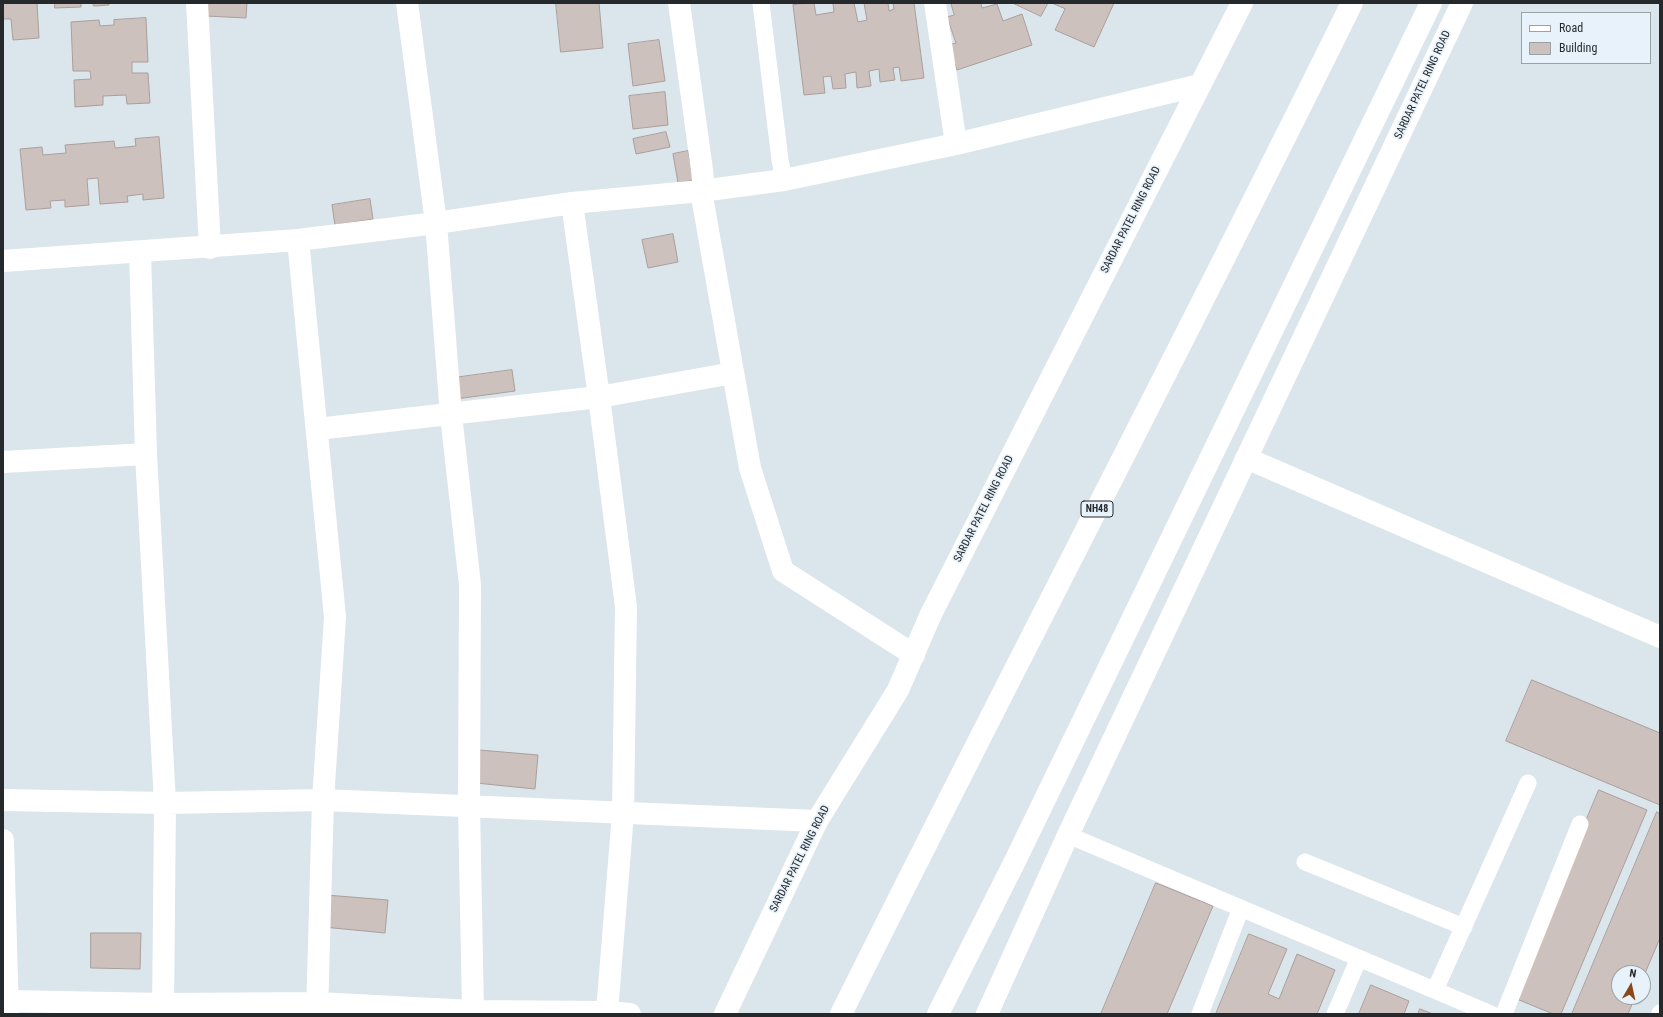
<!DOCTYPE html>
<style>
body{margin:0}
#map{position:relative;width:1663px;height:1017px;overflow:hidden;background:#dbe5ec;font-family:"Roboto Condensed",sans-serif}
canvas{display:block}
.frame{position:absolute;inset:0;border:4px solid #25292c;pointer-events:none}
.legend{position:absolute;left:1521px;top:12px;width:130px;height:52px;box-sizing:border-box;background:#e8f2fa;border:1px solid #9aa2a8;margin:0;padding:5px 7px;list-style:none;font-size:12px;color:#25292c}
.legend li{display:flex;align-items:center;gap:8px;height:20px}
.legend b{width:20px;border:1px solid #9aa2a8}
.north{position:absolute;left:1611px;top:965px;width:40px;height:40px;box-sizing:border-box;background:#e8f2fa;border:1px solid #9aa2a8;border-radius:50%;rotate:9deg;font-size:11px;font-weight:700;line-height:16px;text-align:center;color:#25292c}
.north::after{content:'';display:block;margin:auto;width:14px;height:18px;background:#8a4816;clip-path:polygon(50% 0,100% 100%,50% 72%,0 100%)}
</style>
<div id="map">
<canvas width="1663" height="1017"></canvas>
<div class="frame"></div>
<ul class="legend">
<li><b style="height:5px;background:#fff"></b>Road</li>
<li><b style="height:11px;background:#cdc1be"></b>Building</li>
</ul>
<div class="north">N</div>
</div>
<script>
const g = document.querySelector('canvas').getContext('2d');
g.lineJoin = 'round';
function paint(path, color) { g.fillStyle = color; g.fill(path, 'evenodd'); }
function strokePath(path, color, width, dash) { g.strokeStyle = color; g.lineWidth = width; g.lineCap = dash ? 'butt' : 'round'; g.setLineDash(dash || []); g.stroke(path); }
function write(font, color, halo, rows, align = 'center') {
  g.font = font + ' "Roboto Condensed",sans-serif'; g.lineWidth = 3.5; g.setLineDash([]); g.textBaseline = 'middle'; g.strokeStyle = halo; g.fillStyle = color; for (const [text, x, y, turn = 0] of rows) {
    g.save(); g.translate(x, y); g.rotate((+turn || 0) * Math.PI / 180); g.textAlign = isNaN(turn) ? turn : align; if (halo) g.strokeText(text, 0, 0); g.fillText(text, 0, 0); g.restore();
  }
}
const building = new Path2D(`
 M3 3H37L39 38 13 40 11 19H3Z
 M55 3H81V7L55 8Z
 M93 3H109V5L94 6Z
 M207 3H247L246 18 206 16Z
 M556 3H599L603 48 561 52Z
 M814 3 816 15 834 12 833 3H854L858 22 867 20 864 3H888L889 11 894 9 893 3H914L924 78 901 81 899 67 893 68 895 80 880 82 879 69 869 71 871 86 857 88 856 72 845 74 846 88 833 89 831 76 823 77 825 93 804 95 793 5Z
 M951 3H981L982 8 997 4 1003 21 1022 14 1032 45 957 70 948 45 956 43 947 17 954 15Z
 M1013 3H1048L1041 16Z
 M1052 3H1114L1094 47 1055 30 1065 9Z
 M146 18 148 62H132V73H148L150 103 127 104 126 95 103 96V105L75 107 74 80 91 79 90 71H73L71 22 99 20 100 26 114 25V20Z
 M659 40 665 81 633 86 628 44Z
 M665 92 668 125 633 129 629 96Z
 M666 132 670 147 636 154 633 139Z
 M159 137 164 198 143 200V194L127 196 128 202 100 204 98 178 87 179 89 205 65 207V200L50 201 51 208 26 210 20 149 42 147 43 155 66 153 65 145 114 141 115 148 136 146 135 139Z
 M688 151 694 180 678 183 673 154Z
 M370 199 373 219 335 225 332 205Z
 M673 234 678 262 648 268 642 240Z
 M512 370 515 391 456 399 453 378Z
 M1532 680 1660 733V805L1506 741Z
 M479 750 538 755 535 789 476 783Z
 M1599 790 1647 810 1561 1014H1553L1512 997Z
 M1657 812 1660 814V938L1643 978V973H1619V997H1635L1628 1014H1572Z
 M1156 883 1213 906 1167 1014H1101Z
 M326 895 388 900 385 933 323 927Z
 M91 933H141L140 969 91 968Z
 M1249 934 1287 949 1268 994 1279 999 1297 954 1335 970 1317 1014H1216Z
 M1371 985 1409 1001 1404 1014H1359Z
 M1420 1009 1433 1014H1418Z`);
const service = new Path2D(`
 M761 3 780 160 784 180
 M1068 835 1491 1014
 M1305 862 1464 927
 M1435 990 1528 783
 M1200 1014 1241 908
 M1335 1014 1359 958
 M1504 1014 1580 824
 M1660 1014V1013`);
const minor = new Path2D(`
 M197 3 210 248
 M407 3 436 223 451 415 470 585 469 806 473 1011 607 1012 630 1014
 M679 3 702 170 703 180 701 191 750 468 783 571 914 655
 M935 3 956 144
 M572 203 599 397 626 607 623 813 607 1012
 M298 240 335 617 323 800 317 1014
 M140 252 146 454 165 803 163 1014
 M3 261 298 240 436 223 572 203 701 191 784 180 956 144 1200 85
 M317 429 599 397 733 373
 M3 462 146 454
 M3 800 165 803 323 800 817 821
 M3 840 8 1014
 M9 1001 163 1004 317 1003 473 1011V1014`);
const tertiary = new Path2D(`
 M1246 458 1660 637
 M725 1014 817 821 898 690 931 614 1242 3
 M987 1014 1068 835 1462 3`);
const trunk = new Path2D(`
 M841 1014C1009 676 1185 342 1352 3
 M938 1014 1016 859 1431 3`);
const shields = [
 [1097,509,32]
];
const shieldNames = [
 ["NH48",1097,509]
];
const streetNames = [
 ["SARDAR PATEL RING ROAD",1423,85,-65],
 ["SARDAR PATEL RING ROAD",1131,220,-63],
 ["SARDAR PATEL RING ROAD",984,509,-63],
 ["SARDAR PATEL RING ROAD",800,859,-63]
];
paint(building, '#cdc1be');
strokePath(building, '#aa9e9b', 1);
strokePath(service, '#fff', 17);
strokePath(minor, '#fff', 22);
strokePath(tertiary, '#fff', 22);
strokePath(trunk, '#fff', 22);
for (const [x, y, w] of shields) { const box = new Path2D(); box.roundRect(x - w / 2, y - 8, w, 16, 3); g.fillStyle = '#e8f2fa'; g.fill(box); strokePath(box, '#25292c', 1); }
write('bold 10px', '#25292c', null, shieldNames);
write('11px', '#25292c', '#e8f2fa', streetNames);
</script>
